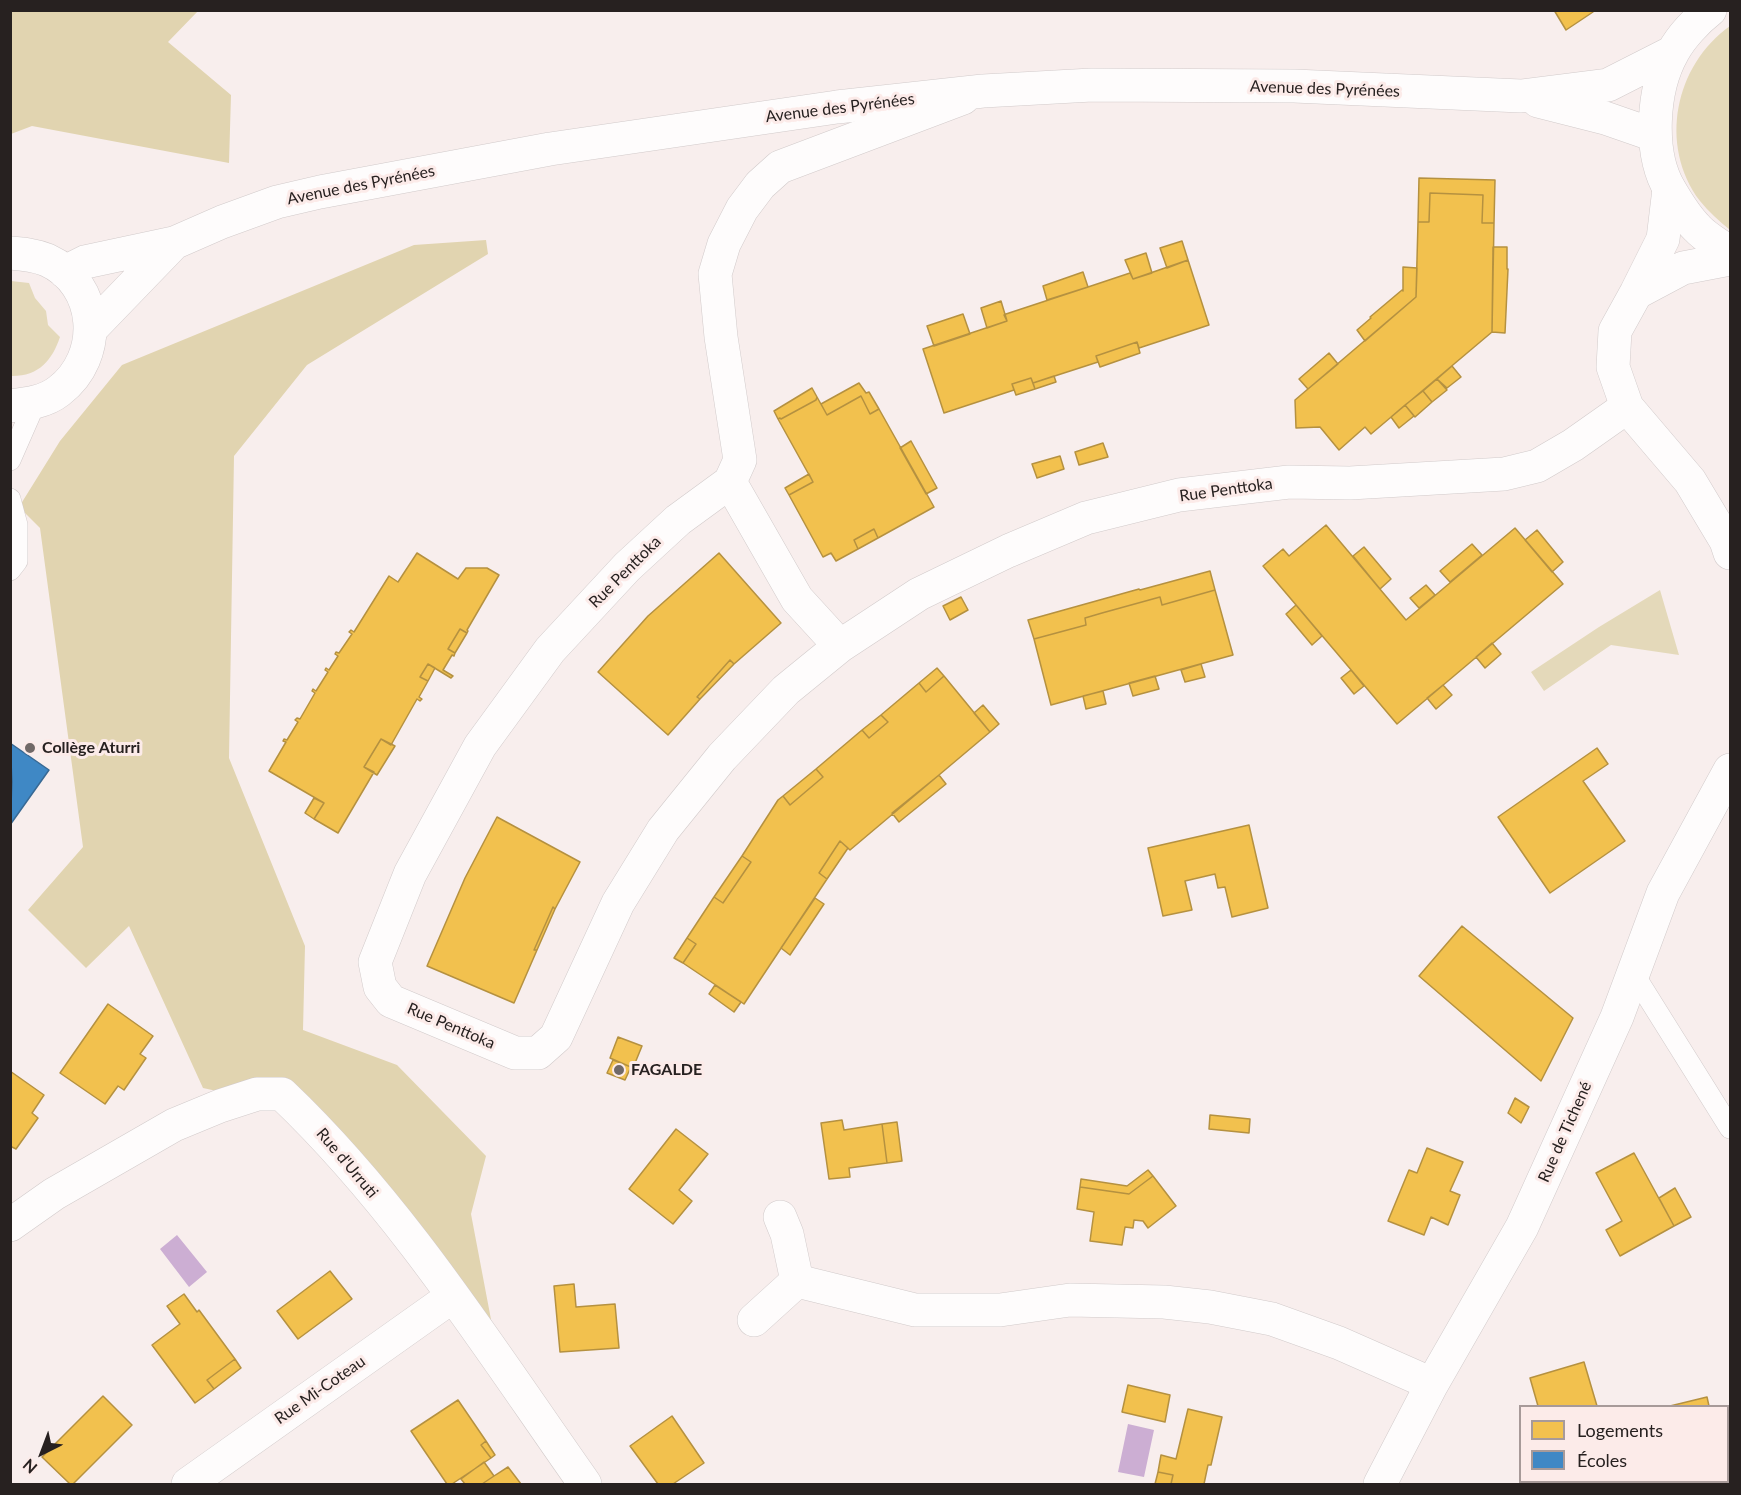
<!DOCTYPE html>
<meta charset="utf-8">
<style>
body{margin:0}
#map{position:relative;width:1741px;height:1495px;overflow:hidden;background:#f8eeed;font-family:Lato,sans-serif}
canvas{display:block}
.frame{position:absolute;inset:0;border:12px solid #272120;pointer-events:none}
.legend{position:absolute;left:1519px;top:1405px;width:210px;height:78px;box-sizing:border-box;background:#fcebe9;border:2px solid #a79a99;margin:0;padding:8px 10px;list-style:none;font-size:18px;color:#272120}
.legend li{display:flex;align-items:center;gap:12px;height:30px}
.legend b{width:30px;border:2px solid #a79a99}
.north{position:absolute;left:12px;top:1423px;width:60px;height:60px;-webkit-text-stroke:4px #fcebe9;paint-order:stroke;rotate:222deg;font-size:16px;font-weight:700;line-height:24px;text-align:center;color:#272120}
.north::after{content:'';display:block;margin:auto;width:21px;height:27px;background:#272120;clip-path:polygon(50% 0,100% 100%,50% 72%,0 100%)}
</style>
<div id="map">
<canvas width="1741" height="1495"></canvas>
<div class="frame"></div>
<ul class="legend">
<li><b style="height:16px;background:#f2c14e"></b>Logements</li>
<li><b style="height:16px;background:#3f88c5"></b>Écoles</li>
</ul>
<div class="north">N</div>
</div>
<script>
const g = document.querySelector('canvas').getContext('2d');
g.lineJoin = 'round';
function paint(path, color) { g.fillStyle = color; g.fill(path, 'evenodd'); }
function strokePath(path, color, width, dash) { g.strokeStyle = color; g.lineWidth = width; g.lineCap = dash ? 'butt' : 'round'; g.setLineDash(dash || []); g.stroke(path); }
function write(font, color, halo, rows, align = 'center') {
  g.font = font + ' Lato,sans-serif'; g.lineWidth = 6; g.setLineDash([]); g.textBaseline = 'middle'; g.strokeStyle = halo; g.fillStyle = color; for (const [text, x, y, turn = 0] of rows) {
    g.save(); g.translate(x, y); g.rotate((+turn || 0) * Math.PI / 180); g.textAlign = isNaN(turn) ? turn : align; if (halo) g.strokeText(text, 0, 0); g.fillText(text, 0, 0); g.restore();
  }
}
const green = new Path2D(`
 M1730 26V230C1719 221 1709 212 1700 201 1658 145 1675 65 1730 26Z
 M11 281 29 283 35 298 46 311 48 325 60 337C52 361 38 377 10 376Z
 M1660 590 1679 655 1611 645 1544 691 1531 672 1599 627Z`);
const forest = new Path2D(`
 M10 11H198L168 42 231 95 229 163 32 126 11 134Z
 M486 240 488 254 307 365 234 456 229 758 305 946 303 1030 397 1065 486 1156 471 1214 493 1330 313 1112 203 1088 129 926 86 968 28 910 83 847 40 528 19 507 60 441 122 365 414 245Z`);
const water = new Path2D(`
 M177 1235 207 1272 189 1287 160 1249Z
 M1128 1424 1154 1430 1144 1477 1118 1472Z`);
const homes = new Path2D(`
 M1554 10H1592L1593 12 1566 30Z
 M1419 178 1495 180 1494 223H1482L1483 195 1430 193 1429 222H1418Z
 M1430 193 1483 195 1482 223H1494L1492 332 1371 434 1365 427 1339 450 1320 427 1296 428 1295 400 1416 297 1418 222H1429Z
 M1182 241 1188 260 1167 268 1160 248Z
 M1493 247H1507V269H1508L1505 333 1492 332Z
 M1146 253 1152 273 1133 279 1125 260Z
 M1188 260 1209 325 1139 348 1137 342 1096 356 1098 362 1033 383 1031 378 1012 384 1014 390 944 413 923 349 1007 321 1004 315 1006 314 1088 287 1130 273 1133 279Z
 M1403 267 1417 268 1416 297 1365 341 1357 330 1371 318 1370 317 1402 290 1403 291Z
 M1083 272 1088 287 1047 300 1043 286Z
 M1001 301 1007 321 987 328 981 308Z
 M963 314 970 334 934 346 927 326Z
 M1137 342 1140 353 1100 367 1096 356Z
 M1329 353 1338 364 1308 389 1299 379Z
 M1452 366 1461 377 1447 388 1437 379Z
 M1054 376 1056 382 1035 389 1033 383Z
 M1031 378 1035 389 1016 395 1012 384Z
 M1437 379 1447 390 1432 402 1423 391Z
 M859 383 866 393 869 392 879 409 870 414 861 396 827 415 821 404Z
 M812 388 817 397 816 400 781 419 780 418 778 419 774 411Z
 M1423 391 1432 402 1415 417 1405 405Z
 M861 396 870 414 879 409 934 507 878 538 874 529 854 540 858 549 836 561 831 553 823 557 789 495 813 482 778 419 780 418 781 419 816 400 817 397 827 415Z
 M1405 405 1414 416 1399 428 1391 417Z
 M911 441 937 488 926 494 900 448Z
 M1103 443 1108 457 1079 465 1075 452Z
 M1060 456 1064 469 1037 478 1032 464Z
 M809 474 813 482 789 495 785 488Z
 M1326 525 1406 620 1515 528 1563 584 1397 724 1263 566 1283 549 1289 556Z
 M874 529 878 538 858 549 854 540Z
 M1537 530 1563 562 1552 572 1525 540Z
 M1472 544 1482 555 1450 582 1440 571Z
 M1364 547 1391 579 1380 589 1353 556Z
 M417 553 458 579 466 568H487L499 575 467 630 468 631 467 633 460 629 448 649 455 653 454 656 452 655 443 670 453 676 451 678 428 664 420 677 428 681 419 697 422 699 420 701 417 699 391 745 381 739 364 767 374 772 338 833 314 819 324 803 269 771 286 742 283 741 284 739 287 740 298 722 295 720 297 718 300 719 315 693 312 691 313 689 316 691 328 672 325 670 326 668 329 670 338 656 335 654 336 652 339 653 352 634 349 632 351 630 354 632 389 576 398 582Z
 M719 553 781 623 734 664 730 660 697 697 700 699 668 735 598 672 648 616Z
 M1210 571 1215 590 1162 605 1160 597 1102 613 1085 618 1086 625 1034 639 1028 620 1139 589 1140 590Z
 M1426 585 1435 595 1419 608 1410 598Z
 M1215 590 1233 655 1051 705 1034 639 1086 625 1085 618 1102 613 1160 597 1162 605Z
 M961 597 968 610 950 620 943 606Z
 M1296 605 1322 636 1312 645 1286 614Z
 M460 629 467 633 455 653 448 649Z
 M1492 643 1501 654 1485 668 1476 657Z
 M730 660 734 664 700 699 697 697Z
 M428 664 435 668 428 681 420 677Z
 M1201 664 1205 677 1185 682 1181 670Z
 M937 668 944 676 926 692 919 683Z
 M1351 670 1364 686 1354 694 1341 678Z
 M944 676 990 732 850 850 840 841 819 873 827 879 744 1004 683 963 696 944 687 938 714 897 723 903 751 862 742 856 778 800 783 796 790 805 823 777 816 769 862 730 869 738 888 722 881 715 919 683 926 692Z
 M1155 676 1159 689 1133 696 1129 683Z
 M1443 685 1452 695 1436 709 1427 698Z
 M1103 691 1106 704 1086 709 1083 696Z
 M983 705 999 724 990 732 974 713Z
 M881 715 888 722 869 738 862 730Z
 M381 739 395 746 377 775 364 767Z
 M1597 748 1608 764 1583 781 1625 841 1550 893 1498 817Z
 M816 769 823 777 790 805 783 796Z
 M939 775 946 784 899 822 892 813Z
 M314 798 324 803 314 819 305 813Z
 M497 817 580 862 555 909 553 907 534 950H537L514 1003 427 966 465 878Z
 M1249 825 1268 908 1232 917 1225 887 1218 888 1215 874 1185 881 1192 910 1163 916 1148 848Z
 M840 841 848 848 827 879 819 873Z
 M742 856 751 862 723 903 714 897Z
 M815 898 824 904 790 955 781 948Z
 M553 907 555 909 537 950H534Z
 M1462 926 1573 1018 1541 1081 1419 976Z
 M687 938 696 944 683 963 674 958Z
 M715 985 741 1002 734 1012 709 994Z
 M108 1004 153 1036 140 1054 146 1058 124 1090 118 1086 105 1104 60 1073Z
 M618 1037 642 1046 633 1068 610 1058Z
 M613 1060 631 1067 625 1080 607 1073Z
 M10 1071 44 1095 32 1113 38 1118 16 1149 10 1146Z
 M1515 1098 1529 1107 1521 1123 1508 1113Z
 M1210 1115 1250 1119 1249 1133 1209 1129Z
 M842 1120 844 1130 882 1124 887 1163 849 1168 850 1177 829 1179 821 1123Z
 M897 1122 902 1161 887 1163 882 1124Z
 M676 1129 708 1154 679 1190 692 1201 673 1224 629 1189Z
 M1427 1148 1463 1162 1450 1191 1460 1195 1448 1225 1431 1217 1424 1235 1388 1221 1409 1170 1417 1173Z
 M1634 1153 1674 1226 1620 1256 1606 1230 1622 1221 1596 1173Z
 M1148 1170 1153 1176 1129 1194 1080 1187 1081 1179 1127 1186Z
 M1153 1176 1176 1206 1148 1228 1143 1221 1134 1220 1133 1228 1125 1227 1122 1245 1090 1241 1094 1212 1077 1209 1080 1187 1129 1194Z
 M1675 1188 1691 1217 1674 1226 1659 1198Z
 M330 1271 352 1299 298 1339 277 1311Z
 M574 1284 576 1307 615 1304 619 1348 560 1352 554 1286Z
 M184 1294 197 1312 199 1310 235 1359 207 1380 214 1389 195 1403 152 1345 180 1324 167 1306Z
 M235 1359 241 1368 214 1389 207 1380Z
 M1584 1362 1597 1406H1538L1530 1378Z
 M1128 1385 1170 1395 1165 1422 1122 1412Z
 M103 1396 132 1425 73 1484H70L42 1457Z
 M1707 1397 1709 1406H1670Z
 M458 1400 486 1441 481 1445 491 1458 452 1484H447L411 1431Z
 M1188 1409 1222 1417 1211 1465H1208L1204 1484H1171L1173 1475 1158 1472 1161 1455 1176 1459Z
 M672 1416 704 1463 673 1484H658L630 1446Z
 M486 1441 495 1455 491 1458 481 1445Z
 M484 1462 494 1476 482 1484H465L461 1479Z
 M1728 1466H1730V1484H1681L1680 1482H1728Z
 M508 1467 521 1484H482L494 1476Z
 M1158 1472 1173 1475 1171 1484H1155Z`);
const schools = new Path2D(`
 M10 743 49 770 10 825 12 782Z`);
const service = new Path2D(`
 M10 460 35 403
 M10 499 17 525V561L10 570
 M1633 973 1730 1128`);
const minor = new Path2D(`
 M730 482 740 460 721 337 715 274 724 244 742 209 760 185 780 167 963 98
 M840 646 797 599 730 482 678 520 627 567 550 650 480 746 410 874 375 962 380 987 391 1001 515 1053H538L556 1037 618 903 663 830 722 757 786 690 840 646 919 594 1008 551 1086 518 1179 495 1289 482 1350 483 1504 474 1537 466 1573 445 1627 407
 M10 1225 54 1194 174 1125 220 1106 257 1094H282C401 1207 491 1351 585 1484
 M797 1281 915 1310H1000L1070 1300 1164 1302 1210 1307 1272 1319 1339 1343 1432 1384
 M754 1320 797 1281 787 1234 780 1217
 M188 1484 453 1296
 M1380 1484 1432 1384 1522 1227 1617 1017 1663 893 1730 770`);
const tertiary = new Path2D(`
 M1669 189 1663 239 1636 293 1615 331 1613 367 1627 407 1690 481 1726 541 1730 553
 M1636 293 1683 268 1730 259`);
const secondary = new Path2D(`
 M1710 10C1697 20 1681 37 1673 52 1652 89 1648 153 1670 190 1677 202 1688 219 1697 228 1706 238 1720 245 1730 253
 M1538 101 1605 118 1654 135
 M10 253C23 254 35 255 47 260 100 284 104 357 59 391 45 402 27 404 10 406
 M65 272 85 262 174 243 222 222 277 202 320 192 550 149 837 107 983 91 1092 85 1294 86 1521 96 1608 85 1673 52
 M91 329 174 243`);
const markers = [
 [30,748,6,"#706968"],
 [619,1070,6,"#706968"]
];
const streetNames = [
 ["Avenue des Pyrénées",1325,89,2],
 ["Avenue des Pyrénées",840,108,-7],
 ["Avenue des Pyrénées",361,185,-11],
 ["Rue Penttoka",1226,490,-8],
 ["Rue Penttoka",625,572,-45],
 ["Rue Penttoka",451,1026,23],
 ["Rue de Tichené",1565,1132,-66],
 ["Rue d'Urruti",347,1163,50],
 ["Rue Mi-Coteau",320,1390,-35]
];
const poiNames = [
 ["Collège Aturri",42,748],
 ["FAGALDE",631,1070]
];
paint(green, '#e4d9ba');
paint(forest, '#e1d4b0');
paint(water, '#ccaed3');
paint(homes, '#f2c14e');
strokePath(homes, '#b59140', 1.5);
paint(schools, '#3f88c5');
strokePath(schools, '#386994', 1.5);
strokePath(service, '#d1caca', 22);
strokePath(minor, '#d1caca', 34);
strokePath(tertiary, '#d1caca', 34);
strokePath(secondary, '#d1caca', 34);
strokePath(service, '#fefcfc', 21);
strokePath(minor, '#fefcfc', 33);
strokePath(tertiary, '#fefcfc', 33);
strokePath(secondary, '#fefcfc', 33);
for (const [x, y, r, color] of markers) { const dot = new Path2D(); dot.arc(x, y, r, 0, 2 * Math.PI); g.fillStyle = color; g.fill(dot); strokePath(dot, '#fcebe9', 2); }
write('16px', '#272120', '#fcebe9', streetNames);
write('bold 16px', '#272120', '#fcebe9', poiNames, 'left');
</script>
